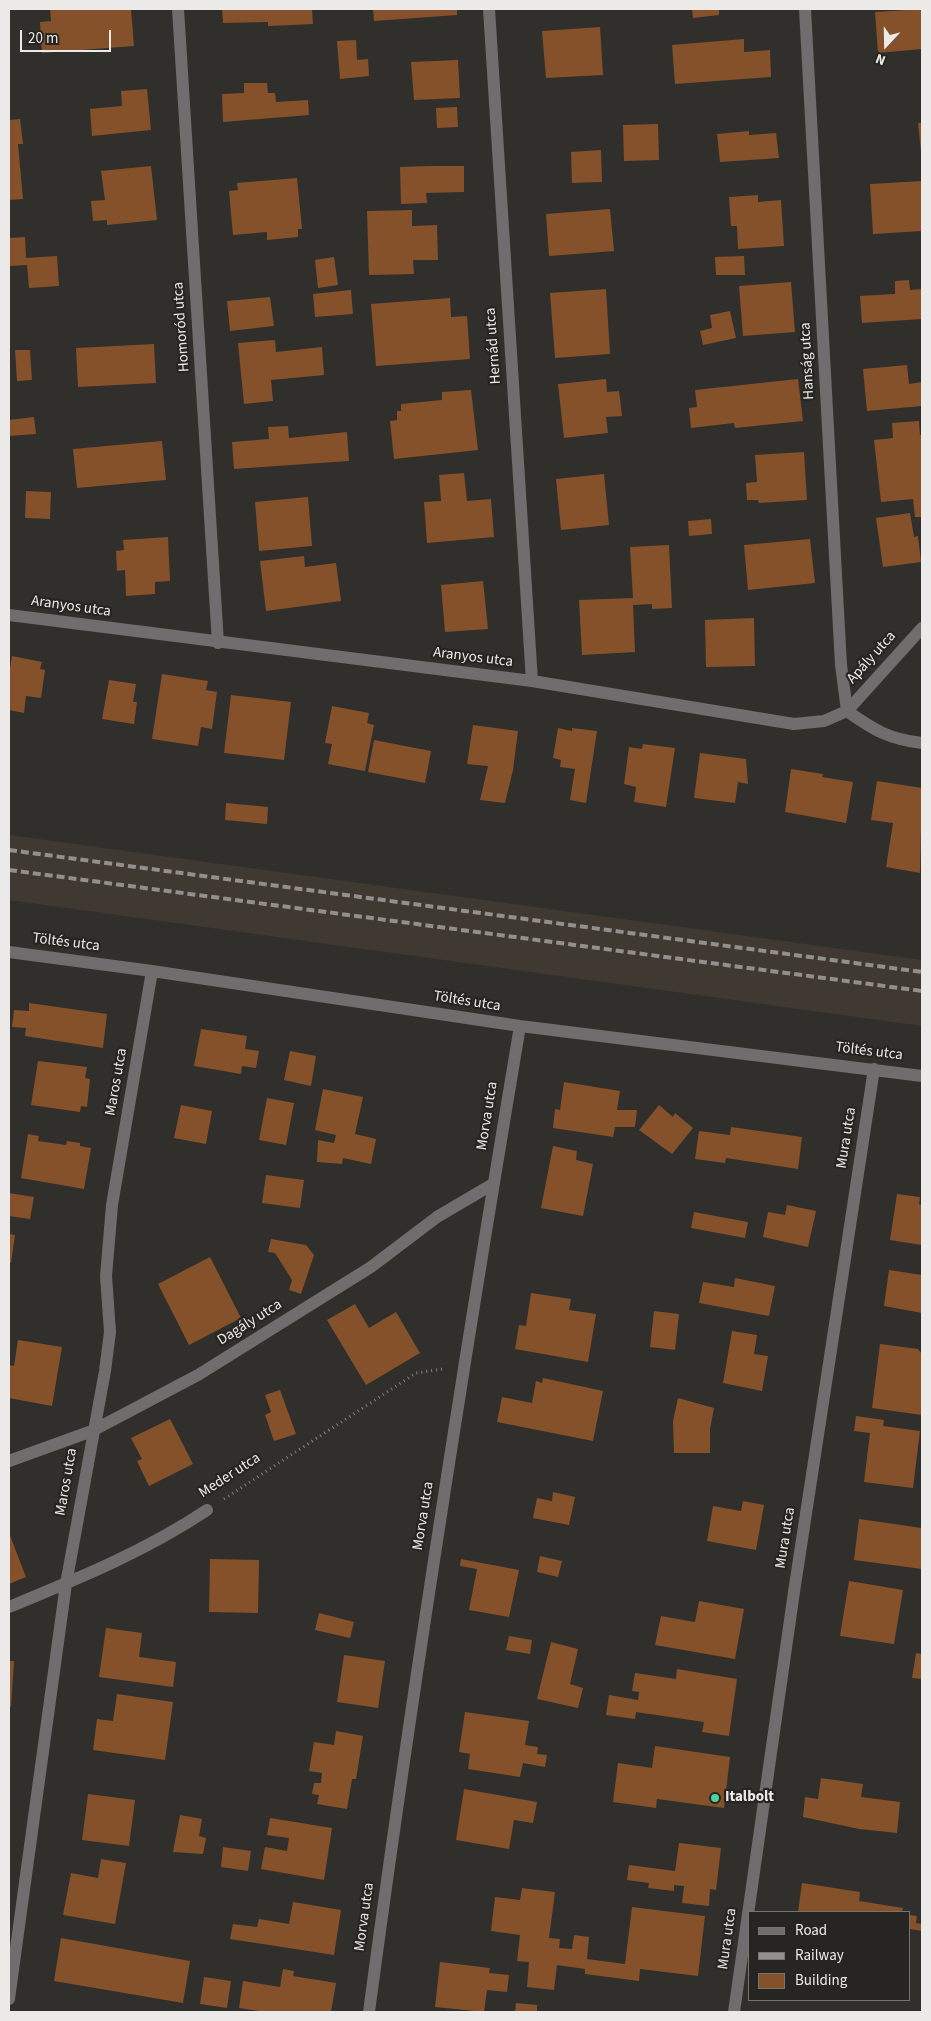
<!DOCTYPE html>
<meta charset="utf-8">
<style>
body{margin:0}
#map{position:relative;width:931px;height:2021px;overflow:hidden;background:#312f2b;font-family:"Source Sans 3",sans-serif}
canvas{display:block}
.frame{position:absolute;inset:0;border:10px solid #eceae8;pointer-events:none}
.legend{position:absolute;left:748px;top:1911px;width:162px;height:90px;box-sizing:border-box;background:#272521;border:1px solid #767471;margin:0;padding:6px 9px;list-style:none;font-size:15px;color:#eceae8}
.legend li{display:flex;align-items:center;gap:10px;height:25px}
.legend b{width:25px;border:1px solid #767471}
.north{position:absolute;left:861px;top:20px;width:50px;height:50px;-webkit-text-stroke:4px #272521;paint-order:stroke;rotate:201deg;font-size:14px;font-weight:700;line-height:20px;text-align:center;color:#eceae8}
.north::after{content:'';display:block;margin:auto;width:18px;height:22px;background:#eceae8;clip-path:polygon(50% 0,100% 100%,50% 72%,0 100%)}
.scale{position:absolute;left:20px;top:30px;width:91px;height:22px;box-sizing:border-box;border:2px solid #eceae8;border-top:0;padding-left:6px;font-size:15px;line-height:18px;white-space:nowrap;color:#eceae8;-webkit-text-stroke:4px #272521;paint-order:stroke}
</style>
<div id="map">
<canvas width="931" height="2021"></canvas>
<div class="frame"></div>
<ul class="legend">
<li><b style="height:6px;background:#6f6d6d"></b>Road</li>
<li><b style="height:6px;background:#92908d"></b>Railway</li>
<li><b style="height:14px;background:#84512a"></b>Building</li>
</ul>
<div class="north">N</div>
<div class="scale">20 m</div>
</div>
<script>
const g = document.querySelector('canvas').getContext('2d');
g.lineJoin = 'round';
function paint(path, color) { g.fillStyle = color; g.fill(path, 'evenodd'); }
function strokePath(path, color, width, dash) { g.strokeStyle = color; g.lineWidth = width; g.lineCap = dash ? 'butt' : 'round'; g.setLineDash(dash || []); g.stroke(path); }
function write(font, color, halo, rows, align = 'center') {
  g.font = font + ' "Source Sans 3",sans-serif'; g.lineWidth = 4.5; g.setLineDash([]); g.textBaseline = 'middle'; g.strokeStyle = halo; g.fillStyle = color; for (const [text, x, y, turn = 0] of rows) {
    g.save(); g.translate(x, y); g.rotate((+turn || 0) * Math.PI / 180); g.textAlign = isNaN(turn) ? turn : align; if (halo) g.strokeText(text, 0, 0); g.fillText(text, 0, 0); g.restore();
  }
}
const built = new Path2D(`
 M9 835 922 960V1026L9 900Z`);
const building = new Path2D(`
 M50 9H131L134 46 42 53 40 22 51 21Z
 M222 9H312L313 24 268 26V22L223 23Z
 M373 9H457V15L374 21Z
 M692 9H719V15L693 18Z
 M922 9V49L878 53 875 12Z
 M600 27 603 75 546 78 542 31Z
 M744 39V52L770 50 771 77 675 84 672 45Z
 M356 40 357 60 368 59 369 76 340 79 337 41Z
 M458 60 460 98 414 100 411 62Z
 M244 83H267L268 93H275L276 102 308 100 309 115 223 122 222 94 244 93Z
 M147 89 151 130 92 136 90 109 122 106 121 91Z
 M457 107 458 127 437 128 436 108Z
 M20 119 23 144H18L23 199 9 200V120Z
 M918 123H922V152H921Z
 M658 124 659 160 624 161 623 125Z
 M749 131V135L776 133 779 158 720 162 717 134Z
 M601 150 602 182 572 183 571 152Z
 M151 166 157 220 107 225V220L93 221 91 201 105 200 101 171Z
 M430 166H464V192L426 193 427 203 401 204 400 167Z
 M297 178 302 229H298V237L267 240V232L233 235 229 191 238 190 237 183Z
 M922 181V231L873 234 870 184Z
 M758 195V202L781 200 784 246 738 249 737 226H731L729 197Z
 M610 209 614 251 549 256 546 214Z
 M412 210V226L437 225 438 260H413L414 274 369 275 367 211Z
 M25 237 26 258 57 256 59 286 29 288 27 265 9 266V238Z
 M744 256 745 275H716L715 257Z
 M334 257 338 285 318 288 315 260Z
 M909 280 910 290 922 289V319L862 323 860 296 895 294V281Z
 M791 282 795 332 743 336 739 286Z
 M606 289 610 354 555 358 550 293Z
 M351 290 353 314 315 317 313 294Z
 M270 297 274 326 230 331 227 301Z
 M450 298 451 317 467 316 470 359 376 366 371 304Z
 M730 311 736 338 703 345 700 331 712 328 710 315Z
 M275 340 276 352 322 347 324 375 271 380 273 401 244 404 238 343Z
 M154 344 156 383 78 387 76 348Z
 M15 350H30L32 380 17 381Z
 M907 365 909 384 922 382V406L867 411 863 369Z
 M606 379 607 392 619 391 622 416 606 417 608 433 564 438 558 384Z
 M798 379 803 421 735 428 734 423 691 428 689 408 697 407 695 390Z
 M471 390 478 450 394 459 390 421 397 420V411H401V404L442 400V392Z
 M34 417 36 434 9 436V420Z
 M919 421 920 435H922V517H915L913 499 881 502 874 440 893 438 892 423Z
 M288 426 289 438 347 432 349 461 234 469 232 442 269 439 268 427Z
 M162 441 166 480 77 488 73 449Z
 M804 452 807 500 759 503 758 500H747L746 483 757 482 755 455Z
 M464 473 467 501 491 499 494 537 427 543 424 502 441 501 439 475Z
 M604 474 609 525 561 530 556 479Z
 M26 491 51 492 50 519 25 518Z
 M308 497 312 546 259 551 255 502Z
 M910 513 914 537 918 536 921 562 883 567 876 518Z
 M711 519 712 534 689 536 688 521Z
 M168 537 170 581 155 582V594L126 596 125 570 117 571 116 551 124 550 123 540Z
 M810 539 815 583 748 590 744 545Z
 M669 545 672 608 652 609V604L633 605 635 652 582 655 579 600 633 598 630 547Z
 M304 556 305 567 336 563 341 601 266 611 260 561Z
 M483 581 488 629 445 632 441 585Z
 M754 618 755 666 706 667 705 620Z
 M12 656 42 662 40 669 45 670 41 698 26 696 24 713 9 710V674Z
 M162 674 208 681 206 690 217 692 212 729 201 727 198 746 152 739Z
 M109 680 136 684 133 702H137L134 724 102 719Z
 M231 695 291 702 284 760 224 753Z
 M332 706 369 713 367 723 374 725 365 771 328 764 332 744 325 743Z
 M473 725 518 731 513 770 505 803 480 800 488 766 467 764Z
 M558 728 572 731V728L597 731 586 803 570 800 575 769 560 767 561 760 553 758Z
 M374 740 431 751 425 783 368 772Z
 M643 744 675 748 666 807 634 802 636 787 624 784 629 747 642 749Z
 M700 753 746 759 748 784 738 782 735 803 694 798Z
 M791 769 823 774 822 777 853 782 846 823 785 812Z
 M877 781 922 788 920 873 886 867 893 823 871 820Z
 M226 803 268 807 267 824 225 820Z
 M29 1003 107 1014 103 1048 25 1036 26 1028 12 1027 14 1010 29 1011Z
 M201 1029 247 1036 245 1049 259 1051 256 1068 242 1066 241 1074 194 1066Z
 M290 1051 316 1056 311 1086 284 1080Z
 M38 1061 87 1067 85 1078 90 1079 87 1107 81 1106 80 1112 31 1105Z
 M564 1082 620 1091 617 1110H637L635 1127H615L613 1137 553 1128 555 1109 560 1110Z
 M323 1089 363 1097 355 1134 376 1139 371 1164 343 1158 342 1164 317 1162 318 1140 334 1143 336 1135 315 1130Z
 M267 1098 294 1103 286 1145 259 1140Z
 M181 1105 212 1111 206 1144 174 1138Z
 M659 1105 673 1117 675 1113 693 1128 672 1154 639 1130Z
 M731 1127 802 1137 798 1169 726 1158 725 1163 695 1159 699 1131 730 1135Z
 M28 1134 39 1136 38 1141 66 1145 67 1141 80 1143V1146L91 1148 84 1189 21 1178Z
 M553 1146 577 1151 576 1160 593 1164 583 1216 541 1208Z
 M266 1175 304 1180 300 1208 262 1203Z
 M9 1193 34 1197 30 1219 9 1216Z
 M897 1194 920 1197 919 1204 922 1205V1245L890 1240Z
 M787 1205 816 1211 808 1247 763 1237 768 1212 785 1215Z
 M694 1212 748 1222 745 1238 691 1228Z
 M9 1234 15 1235 11 1263 9 1262Z
 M271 1239 306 1245 314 1255 301 1294 289 1290 292 1280 275 1253 268 1252Z
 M210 1257 241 1318 189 1345 158 1284Z
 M889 1270 922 1275V1313L884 1306Z
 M735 1278 775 1286 769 1316 699 1303 703 1282 734 1287Z
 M531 1293 571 1299 569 1310 596 1314 588 1362 515 1349 519 1325 526 1326Z
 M355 1304 369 1328 396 1312 420 1353 366 1385 327 1320Z
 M654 1311 679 1314 675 1350 650 1347Z
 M732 1331 757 1335 754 1354 768 1356 762 1391 723 1383Z
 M18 1340 62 1347 52 1406 9 1398V1365L14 1366Z
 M880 1344 918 1349 922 1354V1415L872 1408Z
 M543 1378 603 1391 593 1441 497 1422 502 1397 532 1403 536 1381 542 1383Z
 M280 1390 296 1434 274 1441 265 1415 271 1412 265 1395Z
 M678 1398 714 1408 710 1429V1453H674L673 1421Z
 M856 1416 884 1420 883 1426 920 1431 913 1488 864 1482 870 1433 854 1431Z
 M170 1419 193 1464 149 1486 137 1461 142 1459 131 1438Z
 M553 1492 575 1497 569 1525 533 1518 537 1498 552 1501Z
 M743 1501 764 1505 756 1550 707 1541 713 1506 741 1511Z
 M859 1519 922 1528V1569L854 1560Z
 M9 1533 26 1577 9 1584Z
 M540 1556 562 1561 558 1577 537 1572Z
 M210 1559 259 1560 258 1613 209 1612Z
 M461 1559 519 1570 509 1617 469 1610 477 1569 460 1566Z
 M849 1581 903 1590 894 1644 840 1636Z
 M699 1601 744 1609 735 1659 655 1645 661 1616 695 1622Z
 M319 1613 354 1622 350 1638 315 1630Z
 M106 1628 142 1633 139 1657 176 1662 173 1687 99 1677Z
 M509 1636 532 1640 530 1654 506 1650Z
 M551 1642 578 1649 570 1684 583 1688 578 1708 537 1699Z
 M916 1653 922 1654V1679L912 1678Z
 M344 1655 385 1661 378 1708 337 1702Z
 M9 1661H14L11 1707H9Z
 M677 1669 737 1679 729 1736 702 1732 704 1722 636 1712 635 1719 606 1715 609 1695 638 1700 639 1692 632 1691 635 1673 676 1679Z
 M117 1694 173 1702 165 1760 93 1750 97 1719 113 1721Z
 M465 1712 529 1721 525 1745 538 1747 537 1754 547 1755 545 1767 523 1763 520 1777 468 1769 470 1754 459 1752Z
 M336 1731 363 1736 356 1779H352L347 1809 317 1804 319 1795 312 1794 314 1783H321L322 1773 309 1771 314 1742 334 1745Z
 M655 1746 730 1757 724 1808 657 1799 656 1808 613 1802 618 1763 652 1768Z
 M821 1778 863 1784 861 1797 900 1802 897 1833 859 1829 803 1817 805 1797 818 1799Z
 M464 1789 537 1802 533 1823 514 1820 509 1849 456 1840Z
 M88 1794 135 1800 129 1846 82 1840Z
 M180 1815 202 1819 199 1836 206 1838 203 1854 173 1852Z
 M270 1818 332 1828 324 1880 261 1869 265 1847 287 1851 289 1838 267 1835Z
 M679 1843 721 1848 716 1890 710 1889 709 1906 682 1903 684 1886 674 1885V1891L648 1888 649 1883 627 1880 629 1865 675 1871Z
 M223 1847 251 1851 248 1871 221 1867Z
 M101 1859 126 1863 115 1924 63 1915 71 1873 98 1878Z
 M802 1883 860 1892 859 1901 903 1908 902 1912H798Z
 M522 1888 555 1892 549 1938 560 1939 559 1948 572 1949 574 1935 589 1937 587 1959 625 1964 632 1907 705 1916 698 1976 640 1969 639 1981 585 1974V1969L557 1965 554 1990 527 1987 529 1962 517 1961 520 1935 491 1931 495 1897 520 1900Z
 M293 1902 341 1910 334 1955 230 1939 233 1924 257 1927 259 1919 289 1924Z
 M910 1915 917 1916 916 1923 922 1924V1931L910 1929Z
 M61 1938 190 1961 183 2003 54 1981Z
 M440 1962 490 1968 489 1973 509 1975 507 1992 487 1990 484 2012 435 2007Z
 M283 1969 294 1971 293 1976 336 1983 331 2012H265L239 2008 243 1981 280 1987Z
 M204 1977 231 1981 227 2008 200 2004Z
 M516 2003 537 2005V2012H515Z`);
const path = new Path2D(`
 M224 1499 416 1373 442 1369`);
const minor = new Path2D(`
 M178 9 218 643
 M489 9 532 681
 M805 9 841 665 847 711
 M9 615 532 681 794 724 824 721 847 711 922 628
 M847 711C874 730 888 739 922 743
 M9 952 152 971 520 1026 922 1076
 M9 1461 92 1431 198 1375 371 1267 437 1217 493 1184
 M9 1607C77 1579 146 1551 207 1510
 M9 1999 66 1584 105 1371 110 1332 106 1276 112 1205 152 971
 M369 2012C413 1682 465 1354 520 1026
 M734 2012 794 1592 874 1069`);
const rail = new Path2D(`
 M9 850 922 972
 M9 870 922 991`);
const markers = [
 [715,1798,5,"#4bd49b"]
];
const streetNames = [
 ["Homoród utca",182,327,-94],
 ["Hernád utca",494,346,-94],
 ["Hanság utca",808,361,-93],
 ["Aranyos utca",71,607,8],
 ["Aranyos utca",473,658,7],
 ["Apály utca",872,658,-48],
 ["Töltés utca",66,943,7],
 ["Töltés utca",467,1002,9],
 ["Töltés utca",869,1052,7],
 ["Maros utca",117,1082,-80],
 ["Morva utca",488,1116,-81],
 ["Mura utca",847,1138,-81],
 ["Dagály utca",250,1323,-32],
 ["Meder utca",230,1476,-33],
 ["Maros utca",67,1482,-80],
 ["Morva utca",424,1516,-81],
 ["Mura utca",786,1538,-81],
 ["Morva utca",365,1917,-82],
 ["Mura utca",728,1939,-82]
];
const poiNames = [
 ["Italbolt",725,1798]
];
paint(built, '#3f3931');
paint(building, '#84512a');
strokePath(path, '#858380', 3, [1, 4]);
strokePath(minor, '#6f6d6d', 12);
strokePath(rail, '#92908d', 4, [8, 4]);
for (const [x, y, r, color] of markers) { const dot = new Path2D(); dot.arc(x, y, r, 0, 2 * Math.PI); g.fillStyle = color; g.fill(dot); strokePath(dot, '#272521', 2); }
write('15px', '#eceae8', '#272521', streetNames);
write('bold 15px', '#eceae8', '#272521', poiNames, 'left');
</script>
